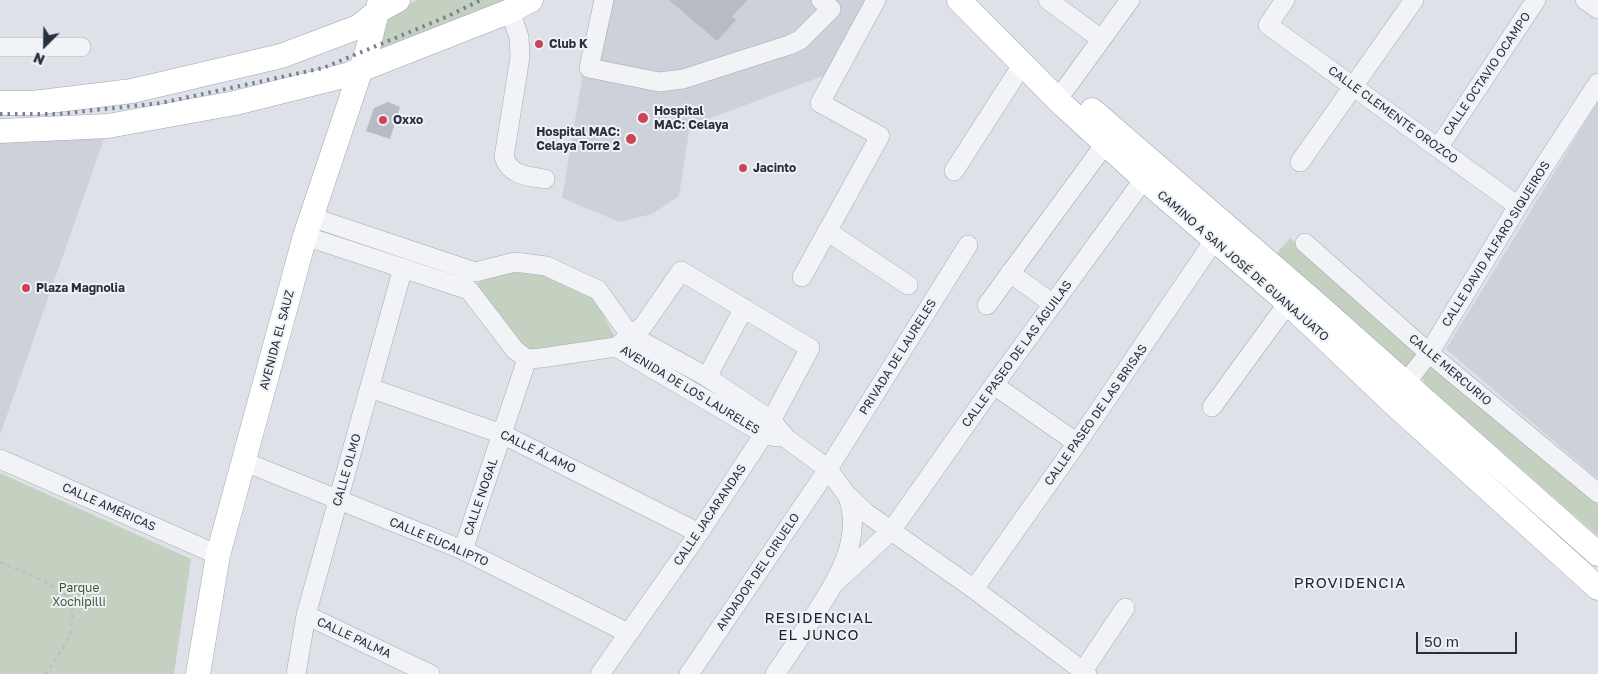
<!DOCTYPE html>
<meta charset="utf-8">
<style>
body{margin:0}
#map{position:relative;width:1598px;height:674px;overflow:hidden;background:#dee2e8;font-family:"Golos Text",sans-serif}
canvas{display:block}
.north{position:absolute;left:20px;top:20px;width:50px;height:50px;-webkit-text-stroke:4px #eef1f5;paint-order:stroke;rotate:203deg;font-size:14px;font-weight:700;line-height:20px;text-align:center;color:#28303e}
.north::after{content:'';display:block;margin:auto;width:18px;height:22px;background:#28303e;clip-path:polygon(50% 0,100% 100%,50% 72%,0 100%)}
.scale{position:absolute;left:1416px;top:632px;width:101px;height:22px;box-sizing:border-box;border:2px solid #28303e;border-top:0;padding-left:6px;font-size:15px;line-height:18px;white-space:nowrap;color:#28303e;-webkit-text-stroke:4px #eef1f5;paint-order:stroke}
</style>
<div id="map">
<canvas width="1598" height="674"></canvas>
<div class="north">N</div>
<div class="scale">50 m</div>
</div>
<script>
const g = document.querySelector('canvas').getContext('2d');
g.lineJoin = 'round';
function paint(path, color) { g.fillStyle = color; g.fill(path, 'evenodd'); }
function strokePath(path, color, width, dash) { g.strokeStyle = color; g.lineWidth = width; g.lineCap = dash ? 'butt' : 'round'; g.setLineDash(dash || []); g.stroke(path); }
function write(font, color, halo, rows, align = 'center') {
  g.font = font + ' "Golos Text",sans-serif'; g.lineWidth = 4; g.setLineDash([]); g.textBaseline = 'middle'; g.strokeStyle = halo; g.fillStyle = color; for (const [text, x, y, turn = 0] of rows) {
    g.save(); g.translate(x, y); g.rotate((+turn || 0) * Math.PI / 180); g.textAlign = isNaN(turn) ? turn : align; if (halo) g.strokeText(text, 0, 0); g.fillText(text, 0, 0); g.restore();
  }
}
const built = new Path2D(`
 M595 0H874L836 71 690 126 679 196 652 214 619 222 562 198Z
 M1598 101V479L1446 349Z
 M105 136 0 435V142Z`);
const green = new Path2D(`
 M418 0H504L373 57 391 12Z
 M1290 238 1418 353 1415 369 1402 366 1277 253Z
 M505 272 542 274 595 299 616 339 527 352 475 284Z
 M1433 367 1563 473 1598 505V536L1425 384 1422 377 1426 368Z
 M0 473 191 559 174 674H0Z`);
const building = new Path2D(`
 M669 0H747L732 17 736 20 717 41Z
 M388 102 400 107 390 139 366 131 374 108Z`);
const path = new Path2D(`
 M0 562 44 581 71 599 73 619 69 638 46 674`);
const minor = new Path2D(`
 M604 0 589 68 659 82 683 79 789 45 800 40 831 9 821 0
 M1048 0 1101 39
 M1285 0 1268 25 1518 206
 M1585 0 1598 9
 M510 11 519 37 520 57 504 157C510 176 528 176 545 179
 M0 47H81
 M1055 98 1066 88 1130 0
 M1438 148 1536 0
 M1300 162 1414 0
 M954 171 1022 65
 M311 217 475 272 515 262 546 266 598 290 630 335 707 377 771 420 787 439 828 469 846 494 866 513 974 589 1087 674
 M827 231 908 285
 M305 236 469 290 515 350 527 359 541 358 616 347 764 434 776 437
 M1305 243 1429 353 1598 493
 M1010 273 1053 304
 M802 277 880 136 820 103 876 0
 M987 305 1105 144
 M707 377 744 308
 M994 385 1077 443
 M370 388 502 434 699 533
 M1398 393 1429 353 1518 206 1598 83
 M1212 407 1288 303
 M0 459 218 555
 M245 462 463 550 628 633
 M463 550 527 359
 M836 582 891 531 994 385 1144 179
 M974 589 1077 443 1215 239
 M306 615 430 674
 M1083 671 1125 608
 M296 674 306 615 403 268
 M600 674 699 533 764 434 810 348 681 271 643 326 616 347
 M689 674 828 469 968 245
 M775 674C788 656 800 637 812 619 835 583 865 539 847 495`);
const major = new Path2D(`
 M959 0 1063 105 1144 179 1288 303 1392 402 1598 588
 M0 103H33L132 91 281 56 358 27 378 11 398 0
 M1092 110 1311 299 1598 554
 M0 131 108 126 235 103 347 75 510 11 531 0
 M198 674 218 555 305 236 368 48 380 0`);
const rail = new Path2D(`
 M0 114H58L161 103 323 68 446 17 481 0`);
const markers = [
 [539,44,5,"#cb4557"],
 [643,118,6,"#cb4557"],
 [383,120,5,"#cb4557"],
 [631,139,6,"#cb4557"],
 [743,168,5,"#cb4557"],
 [26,288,5,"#cb4557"]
];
const poiNames = [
 ["Club K",549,44],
 ["Hospital",654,111],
 ["MAC: Celaya",654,125],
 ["Oxxo",393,120],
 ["Hospital MAC:",620,132,"right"],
 ["Celaya Torre 2",620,146,"right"],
 ["Jacinto",753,168],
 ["Plaza Magnolia",36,288]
];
const streetNames = [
 ["CALLE OCTAVIO OCAMPO",1487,74,-56],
 ["CALLE CLEMENTE OROZCO",1393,115,36],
 ["CALLE DAVID ALFARO SIQUEIROS",1496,244,-58],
 ["CAMINO A SAN JOSÉ DE GUANAJUATO",1243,266,41],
 ["AVENIDA EL SAUZ",277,340,-75],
 ["CALLE PASEO DE LAS ÁGUILAS",1017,354,-54],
 ["PRIVADA DE LAURELES",898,357,-58],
 ["CALLE MERCURIO",1450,370,40],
 ["AVENIDA DE LOS LAURELES",690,390,31],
 ["CALLE PASEO DE LAS BRISAS",1096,415,-55],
 ["CALLE ÁLAMO",538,452,26],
 ["CALLE OLMO",347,470,-74],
 ["CALLE NOGAL",481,497,-71],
 ["CALLE AMÉRICAS",109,507,24],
 ["CALLE JACARANDAS",710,515,-56],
 ["CALLE EUCALIPTO",439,542,23],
 ["ANDADOR DEL CIRUELO",758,572,-56],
 ["CALLE PALMA",354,638,25]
];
const parkNames = [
 ["Parque",79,588],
 ["Xochipilli",79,602]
];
const quarterNames = [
 ["PROVIDENCIA",1350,583],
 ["RESIDENCIAL",819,618],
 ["EL JUNCO",819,635]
];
paint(built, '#cdd1da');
paint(green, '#c4d1c0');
paint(building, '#b6bbc4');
strokePath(minor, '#a4a9b2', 20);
strokePath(major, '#9ea6b3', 25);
strokePath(path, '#bdc0c6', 2.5, [4, 4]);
strokePath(minor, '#f1f3f6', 19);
strokePath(major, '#fff', 24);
strokePath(rail, '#788191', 4, [2.5, 5]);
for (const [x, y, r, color] of markers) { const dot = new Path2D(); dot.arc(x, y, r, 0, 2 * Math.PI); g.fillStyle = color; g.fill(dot); strokePath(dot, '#eef1f5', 2); }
write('bold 12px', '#28303e', '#eef1f5', poiNames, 'left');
write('12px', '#28303e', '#eef1f5', streetNames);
write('12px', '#3c5a35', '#eef1f5', parkNames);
g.letterSpacing = '1px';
write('15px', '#1a212f', '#eef1f5', quarterNames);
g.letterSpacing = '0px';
</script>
